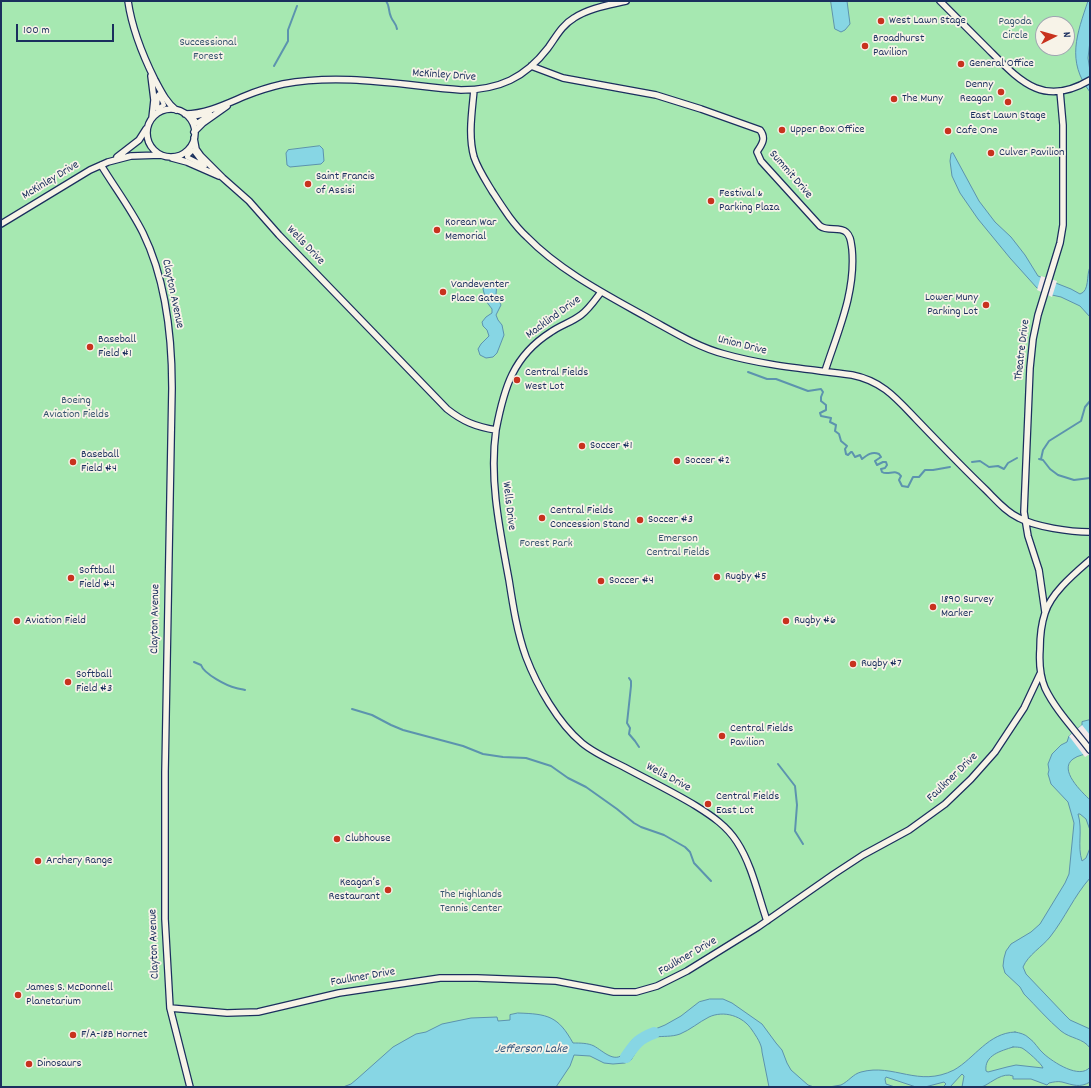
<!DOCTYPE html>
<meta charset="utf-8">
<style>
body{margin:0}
#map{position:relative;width:1091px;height:1088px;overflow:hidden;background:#f2e9e9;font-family:Dekko,sans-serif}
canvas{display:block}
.frame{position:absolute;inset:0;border:2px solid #1b2f5e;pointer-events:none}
.north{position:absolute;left:1035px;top:16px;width:40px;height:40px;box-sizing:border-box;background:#f7f3e8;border:1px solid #9fa5b1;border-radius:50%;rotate:84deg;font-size:11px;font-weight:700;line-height:16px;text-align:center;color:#1b2f5e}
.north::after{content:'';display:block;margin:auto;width:14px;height:18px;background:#c8321e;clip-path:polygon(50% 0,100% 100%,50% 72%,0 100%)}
.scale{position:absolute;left:16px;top:24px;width:98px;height:18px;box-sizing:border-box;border:2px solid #1b2f5e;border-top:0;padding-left:5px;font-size:12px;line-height:14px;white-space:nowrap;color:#1b2f5e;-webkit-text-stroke:3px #f7f3e8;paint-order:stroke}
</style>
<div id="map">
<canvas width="1091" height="1088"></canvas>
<div class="frame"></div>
<div class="north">N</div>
<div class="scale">100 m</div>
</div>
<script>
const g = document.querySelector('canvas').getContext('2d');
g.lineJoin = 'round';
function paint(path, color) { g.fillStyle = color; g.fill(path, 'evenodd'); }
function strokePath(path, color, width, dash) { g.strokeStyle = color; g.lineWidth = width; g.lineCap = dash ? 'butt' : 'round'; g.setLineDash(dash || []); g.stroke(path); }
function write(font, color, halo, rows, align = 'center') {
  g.font = font + ' Dekko,sans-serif'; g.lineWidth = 3.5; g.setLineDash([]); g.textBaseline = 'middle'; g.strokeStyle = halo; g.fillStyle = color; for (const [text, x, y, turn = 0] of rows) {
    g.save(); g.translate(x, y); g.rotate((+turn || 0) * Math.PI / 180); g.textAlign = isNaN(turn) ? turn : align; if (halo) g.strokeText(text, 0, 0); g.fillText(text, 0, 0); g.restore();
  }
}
const green = new Path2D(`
 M1 1H1090V1087H1ZM1043 24H1067V48H1043Z`);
const water = new Path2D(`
 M831 1H847L850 24 845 30 841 32 835 29Z
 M1088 1H1090V41L1088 58 1090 71V92C1066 61 1077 34 1088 1Z
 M320 146 323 149 324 161 321 164 290 167 287 165 286 153 288 150Z
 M953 153 979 201 995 222 1011 237 1025 255 1038 276 1071 289 1080 294C1090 291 1086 275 1090 267V317L1080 306 1061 297 1052 295 1037 288 1010 258 978 219 960 193 952 176 950 161 951 154Z
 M493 281 497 284 496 294 501 305 496 315 498 320 502 325 504 335 497 353 493 357 486 358 480 355 478 349 481 344 489 336 487 330 483 326 482 322 486 317 492 313V309L486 301 483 289 487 282Z
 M1090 720V752C1085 755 1078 755 1073 759 1058 770 1082 792 1090 800V830L1086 819 1080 814H1078C1083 830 1077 846 1082 861L1086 858 1090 848V878C1074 896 1065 918 1050 937 1042 947 1028 955 1023 967L1026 974 1065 1015 1070 1020 1090 1029V1048C1083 1038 1071 1039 1061 1031 1048 1020 1036 1006 1024 994L1020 987 1005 973 1003 966 1004 958 1006 951 1011 944 1031 932 1040 924 1065 883 1069 874 1074 823 1068 802 1051 784 1048 774 1049 770 1048 764 1052 754 1061 745 1067 742 1069 736 1082 725V722Z
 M710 999H723L732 1003 762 1024 776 1043 782 1050 787 1063 791 1070 808 1085 814 1087H769L762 1052C762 1044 756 1036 752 1030 743 1016 724 1010 709 1017 699 1022 690 1030 680 1034 672 1037 663 1036 655 1037 650 1038 646 1041 641 1043L636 1037 665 1025 681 1016 699 1002Z
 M518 1013C548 1014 558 1016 573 1043 580 1043 588 1043 594 1046 603 1051 615 1064 624 1053 628 1049 629 1044 633 1039L639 1047 631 1060 625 1063 613 1064 604 1063 590 1056 574 1055 570 1066 556 1087H343L351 1084 357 1079 393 1047 416 1034 426 1032 442 1024 471 1018 497 1017 498 1021 510 1020V1015Z
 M1015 1032C1020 1033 1025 1034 1029 1038 1035 1042 1038 1049 1044 1054 1053 1062 1080 1080 1090 1067V1082C1080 1088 1073 1085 1062 1082 1058 1081 1053 1082 1049 1083L1047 1085 1031 1079H1013V1076C1003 1072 992 1082 984 1086 979 1088 968 1087 962 1087L964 1076 962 1074 950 1087H943L946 1084 944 1082 925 1087H916L886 1077 885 1079 886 1084 895 1087H829C833 1086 837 1086 841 1085 849 1081 853 1074 861 1072 894 1063 918 1088 954 1070 975 1058 988 1033 1015 1032ZM1013 1047C1016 1047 1019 1047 1022 1048 1026 1050 1042 1064 1043 1068L1016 1065 1007 1067 988 1072 986 1071C984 1055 1001 1051 1013 1047Z`);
const pier = new Path2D(`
 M1041 276 1057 281 1052 297 1037 290Z
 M1082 725 1090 735V754L1085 757 1069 736Z`);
const stream = new Path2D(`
 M386 1C390 6 388 11 391 17 393 22 396 23 397 29
 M274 66 288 41V30L297 6
 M748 372 767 379H776L808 391 821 389 823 392 821 397V401L826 405V410L820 413 821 416 831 418 830 422 836 425 835 431 839 434 841 441 847 446 845 449 846 454 848 455 851 452H852L855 457 860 455 862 459C867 455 872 451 879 454L881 457 875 461 877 465 883 462H886L887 465 885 468 881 469 882 472C888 476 896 468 901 476L899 480 902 486 908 487 913 477H919L925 470H933L950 467
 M1039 459 1043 460 1050 469 1058 475 1074 480 1090 478
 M1041 459 1043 450 1049 441 1081 421 1085 407 1090 401
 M972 462 980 461 989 467 998 466 1004 469 1008 463 1017 458
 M194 662 201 665C204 674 227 686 236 688 239 689 242 689 245 690
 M629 678 631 681V686L627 723 630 728 629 734 635 741 639 747
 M352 709 372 715 391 725 403 730 463 746 483 754 503 757 526 758 551 766 568 778 586 787 617 809 634 823 641 827 664 835 685 847 690 852 694 863 711 881
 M778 764 795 786 797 805 795 831 803 844`);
const river = new Path2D(`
 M626 1057C635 1044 638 1039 654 1033`);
const pedestrian = new Path2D(`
 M159 94 164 105 157 109 158 95Z
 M210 113V114L197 123 193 117Z
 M193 150 205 166 187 157V156Z`);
const minor = new Path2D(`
 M128 1C132 29 142 54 155 80 161 91 166 102 176 110
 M940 1C956 17 972 33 988 49 1020 81 1043 108 1090 80
 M531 66 563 78 656 95 701 109 760 130C767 139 761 145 757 152L761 161 820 226C828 232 839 226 846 232 851 236 851 243 852 249 856 292 838 331 825 371
 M151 76 154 100 152 118
 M474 90C472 112 468 136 474 157 478 169 486 181 492 191 503 208 513 224 527 237 560 271 607 295 648 318 672 331 697 347 724 354 766 366 809 369 852 375 882 381 896 398 916 419 939 443 962 467 986 490 996 500 1006 512 1019 518 1036 527 1070 532 1090 532
 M147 133a24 24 0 1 1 48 0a24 24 0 1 1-48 0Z
 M185 114C206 114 226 104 245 96 257 91 270 87 283 84 342 73 401 85 461 90 499 90 525 78 548 48 556 37 562 25 574 18 589 8 609 5 626 1
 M194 132 203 123 227 106
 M194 138 196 149 201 156 223 178 249 201 279 235 447 409C462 421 476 427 496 430 489 480 500 531 509 580 513 606 517 632 526 657 537 686 558 723 582 743 594 753 610 760 624 767 648 780 673 792 696 806 712 816 727 826 737 842 752 865 758 895 767 921
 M117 157 139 140 146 129
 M172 158 187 162 219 176
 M101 165C115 188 131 209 143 233 166 280 172 336 172 388L165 772V919L170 1008 190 1087
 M1 224 90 170 108 162 131 156 161 155
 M496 430C504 388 513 356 551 332 561 325 572 322 581 315 589 309 595 300 601 292
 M1090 560C1074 574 1051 593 1045 613 1041 625 1040 637 1040 649 1039 663 1040 676 1045 688 1056 711 1075 730 1090 750
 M1045 612 1039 570 1028 536 1024 512 1030 368 1033 339 1038 315 1060 243 1063 225V125L1060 91
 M170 1008 227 1013 258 1012 339 993 440 978H477L556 981 614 992H636L657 986 687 971 758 927 834 874 863 855 909 830 945 804 971 779 995 752 1024 708 1040 674`);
const markers = [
 [881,21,4,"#c8321e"],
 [865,46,4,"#c8321e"],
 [961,64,4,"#c8321e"],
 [1001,92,4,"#c8321e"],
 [894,99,4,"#c8321e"],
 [1008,102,4,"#c8321e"],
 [782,130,4,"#c8321e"],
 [948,131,4,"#c8321e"],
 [991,153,4,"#c8321e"],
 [308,184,4,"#c8321e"],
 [711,201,4,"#c8321e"],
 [437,230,4,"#c8321e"],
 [443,292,4,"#c8321e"],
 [986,305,4,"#c8321e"],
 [90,347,4,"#c8321e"],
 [517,380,4,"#c8321e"],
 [582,446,4,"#c8321e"],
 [677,461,4,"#c8321e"],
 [73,462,4,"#c8321e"],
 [542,518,4,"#c8321e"],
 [640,520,4,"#c8321e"],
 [717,577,4,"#c8321e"],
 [71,578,4,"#c8321e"],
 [601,581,4,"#c8321e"],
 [933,607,4,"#c8321e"],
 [17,621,4,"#c8321e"],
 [786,621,4,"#c8321e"],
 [853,664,4,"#c8321e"],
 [68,682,4,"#c8321e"],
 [722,736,4,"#c8321e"],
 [708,804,4,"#c8321e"],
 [337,839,4,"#c8321e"],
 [38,861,4,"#c8321e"],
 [388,890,4,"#c8321e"],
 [18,995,4,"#c8321e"],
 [73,1035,4,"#c8321e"],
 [29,1064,4,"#c8321e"]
];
const poiNames = [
 ["West Lawn Stage",889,21],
 ["Broadhurst",873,39],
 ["Pavilion",873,53],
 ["General Office",969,64],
 ["Denny",993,85,"right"],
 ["Reagan",993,99,"right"],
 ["The Muny",902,99],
 ["East Lawn Stage",1008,116,"center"],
 ["Upper Box Office",790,130],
 ["Cafe One",956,131],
 ["Culver Pavilion",999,153],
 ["Saint Francis",316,177],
 ["of Assisi",316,191],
 ["Festival &",719,194],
 ["Parking Plaza",719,208],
 ["Korean War",445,223],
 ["Memorial",445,237],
 ["Vandeventer",451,285],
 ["Place Gates",451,299],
 ["Lower Muny",978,298,"right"],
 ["Parking Lot",978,312,"right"],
 ["Baseball",98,340],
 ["Field #1",98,354],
 ["Central Fields",525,373],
 ["West Lot",525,387],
 ["Soccer #1",590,446],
 ["Baseball",81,455],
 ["Field #4",81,469],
 ["Soccer #2",685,461],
 ["Central Fields",550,511],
 ["Concession Stand",550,525],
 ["Soccer #3",648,520],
 ["Softball",79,571],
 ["Field #4",79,585],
 ["Rugby #5",725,577],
 ["Soccer #4",609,581],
 ["1890 Survey",941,600],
 ["Marker",941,614],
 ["Aviation Field",25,621],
 ["Rugby #6",794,621],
 ["Rugby #7",861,664],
 ["Softball",76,675],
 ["Field #3",76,689],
 ["Central Fields",730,729],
 ["Pavilion",730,743],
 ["Central Fields",716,797],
 ["East Lot",716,811],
 ["Clubhouse",345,839],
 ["Archery Range",46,861],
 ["Keagan’s",380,883,"right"],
 ["Restaurant",380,897,"right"],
 ["James S. McDonnell",26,988],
 ["Planetarium",26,1002],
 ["F/A-18B Hornet",81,1035],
 ["Dinosaurs",37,1064]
];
const parkNames = [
 ["Pagoda",1015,22],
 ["Circle",1015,36],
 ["Successional",208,43],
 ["Forest",208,57],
 ["Boeing",76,401],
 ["Aviation Fields",76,415],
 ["Emerson",678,539],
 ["Central Fields",678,553],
 ["Forest Park",546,544],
 ["The Highlands",471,895],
 ["Tennis Center",471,909]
];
const streetNames = [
 ["McKinley Drive",444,76,4],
 ["Summit Drive",790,175,49],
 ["McKinley Drive",51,181,-31],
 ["Wells Drive",305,246,46],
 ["Clayton Avenue",172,294,78],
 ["Macklind Drive",554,318,-36],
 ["Union Drive",742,346,14],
 ["Theatre Drive",1023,350,-83],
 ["Wells Drive",508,506,83],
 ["Clayton Avenue",156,619,-89],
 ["Wells Drive",668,778,28],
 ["Faulkner Drive",953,778,-44],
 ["Clayton Avenue",155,944,-92],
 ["Faulkner Drive",688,957,-30],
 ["Faulkner Drive",363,978,-10]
];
const waterNames = [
 ["Jefferson Lake",531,1050]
];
paint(green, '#a6e8b1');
paint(water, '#87d6e4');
strokePath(water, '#5c93ae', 1);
paint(pier, '#f2e9e9');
strokePath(stream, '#5c93ae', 2);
strokePath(river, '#87d6e4', 12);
strokePath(pedestrian, '#1b2f5e', 7);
strokePath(minor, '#1b2f5e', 8);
strokePath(pedestrian, '#f7f3e8', 4);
strokePath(minor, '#f7f3e8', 5.5);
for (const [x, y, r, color] of markers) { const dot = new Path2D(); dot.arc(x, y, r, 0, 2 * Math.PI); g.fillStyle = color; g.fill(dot); strokePath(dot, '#f7f3e8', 1.5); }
write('12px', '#1b2f5e', '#f7f3e8', poiNames, 'left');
write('12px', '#37546f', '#f7f3e8', parkNames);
write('12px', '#1b2f5e', '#f7f3e8', streetNames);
write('italic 13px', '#365980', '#f7f3e8', waterNames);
</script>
